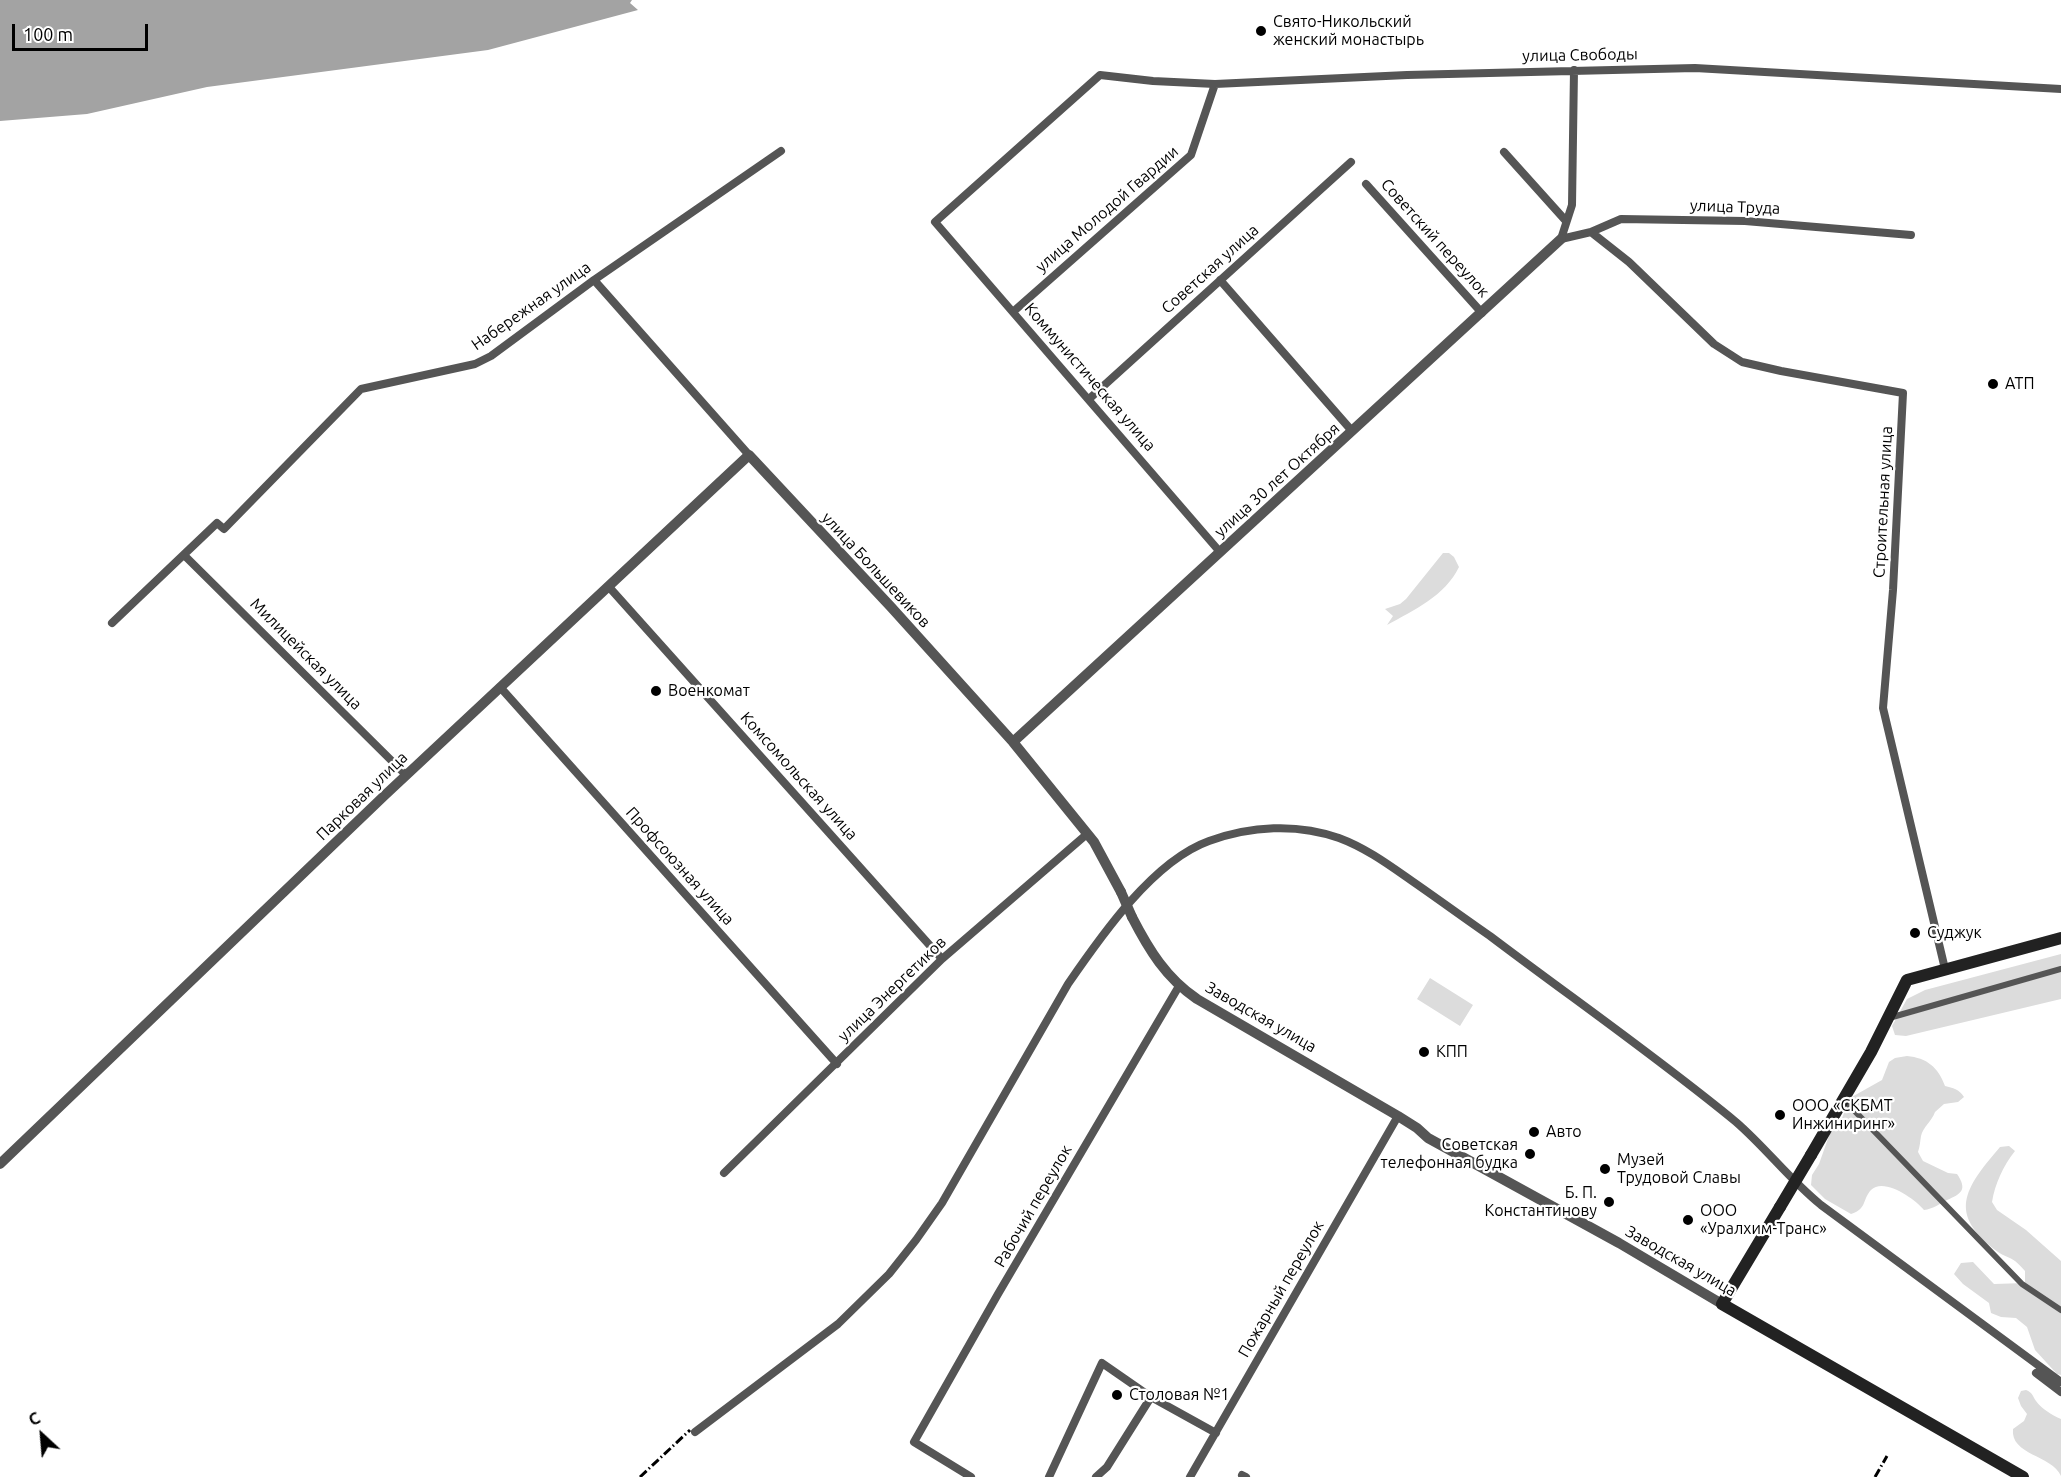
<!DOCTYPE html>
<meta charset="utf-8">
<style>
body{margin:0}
#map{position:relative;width:2061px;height:1477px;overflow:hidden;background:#fff;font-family:Ubuntu,sans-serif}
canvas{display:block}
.north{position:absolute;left:12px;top:1405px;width:60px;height:60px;-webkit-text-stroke:4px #fff;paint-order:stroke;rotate:334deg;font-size:16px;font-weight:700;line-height:24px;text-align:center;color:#000}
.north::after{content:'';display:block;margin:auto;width:21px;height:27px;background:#000;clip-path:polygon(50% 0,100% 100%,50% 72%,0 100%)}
.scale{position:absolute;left:12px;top:24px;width:136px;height:27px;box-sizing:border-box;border:3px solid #000;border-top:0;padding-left:8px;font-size:18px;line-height:21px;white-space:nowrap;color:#000;-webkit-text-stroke:4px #fff;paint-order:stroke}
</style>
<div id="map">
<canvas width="2061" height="1477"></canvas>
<div class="north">С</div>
<div class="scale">100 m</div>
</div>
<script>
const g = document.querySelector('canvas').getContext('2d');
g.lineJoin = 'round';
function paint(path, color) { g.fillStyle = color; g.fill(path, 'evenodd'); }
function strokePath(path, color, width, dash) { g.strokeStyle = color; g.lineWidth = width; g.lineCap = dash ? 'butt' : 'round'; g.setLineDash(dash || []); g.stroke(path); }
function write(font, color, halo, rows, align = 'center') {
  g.font = font + ' Ubuntu,sans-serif'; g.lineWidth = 4.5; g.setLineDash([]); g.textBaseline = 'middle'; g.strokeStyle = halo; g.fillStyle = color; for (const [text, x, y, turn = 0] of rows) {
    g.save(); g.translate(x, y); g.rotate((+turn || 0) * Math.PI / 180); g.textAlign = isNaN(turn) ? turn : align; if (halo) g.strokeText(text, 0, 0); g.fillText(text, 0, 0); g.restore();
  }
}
const green = new Path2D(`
 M1443 553H1449L1454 557 1459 567C1445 596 1414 610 1387 625L1393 616 1385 609 1400 604 1406 599Z
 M2061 954V999L1906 1036 1895 1035 1892 1026 1907 999 1925 990Z
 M1430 978 1473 1005 1460 1026 1417 999Z
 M1907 1056C1927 1058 1938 1067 1945 1086 1953 1088 1959 1089 1964 1097L1958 1102 1944 1104 1935 1112C1932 1121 1923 1127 1921 1136 1920 1142 1920 1146 1918 1152L1923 1161 1948 1173 1957 1174C1968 1190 1961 1194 1947 1200 1939 1204 1933 1209 1924 1210 1915 1199 1884 1177 1871 1190 1862 1200 1867 1209 1851 1214L1825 1199 1811 1185 1812 1175 1819 1164 1830 1133 1842 1118 1850 1098 1882 1080 1889 1062 1895 1058Z
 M2009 1146 2015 1151C2003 1166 1995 1184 1992 1202L1997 1210 2026 1230 2061 1261V1375L2057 1374 2035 1350 2027 1327 2016 1318 2001 1317 1991 1313 1989 1303 1963 1284 1954 1274 1961 1263 1973 1262 1994 1284 2025 1283V1271C2022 1268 2019 1264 2015 1261 2010 1257 2003 1256 1998 1252 1947 1214 1964 1189 2000 1147Z
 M2026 1390C2033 1393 2032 1395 2036 1401 2042 1409 2052 1415 2061 1419V1476C2052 1455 2010 1455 2013 1429L2024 1421 2027 1414 2021 1406 2018 1398 2021 1391Z`);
const water = new Path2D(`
 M0 0H632L630 3 638 10 488 50 207 87 87 114 0 121Z`);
const pedestrian = new Path2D(`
 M1889 1018 2061 969
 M1844 1100 2022 1284 2061 1310`);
const minor = new Path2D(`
 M1574 70 1572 205 1561 239 1591 232 1621 219 1745 221 1911 235
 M1504 152 1566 221
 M1366 184 1482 313
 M1591 232 1629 262 1714 344 1742 362 1781 371 1903 393 1893 590 1883 708 1945 969
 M594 280 749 455
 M1220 280 1352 431
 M1014 311 1191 155 1215 84
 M1089 399 1351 162
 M1220 552 935 222 1100 75 1153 81 1215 84 1407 75 1695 68 2061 89
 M184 555 406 775
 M609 587 942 959
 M112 623 217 523 224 529 361 389 475 364 491 356 594 280 781 151
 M500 687 837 1064
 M724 1173 942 959 1087 834
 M2036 1373 2061 1392
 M695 1432 838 1324 889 1274 916 1240 942 1203 1068 984C1101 936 1153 861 1209 841 1250 826 1297 823 1339 838 1366 848 1389 865 1412 881 1438 899 1464 918 1490 936 1572 998 1657 1057 1736 1122 1766 1148 1790 1180 1821 1205L2061 1382
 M1242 1475 1246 1477
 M971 1477 914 1442 998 1294 1179 986
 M1049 1477 1102 1363 1151 1397 1216 1433
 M1096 1477 1107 1467 1151 1397
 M1190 1477 1398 1116`);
const tertiary = new Path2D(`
 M1013 742 1561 239
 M1132 917C1149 950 1166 978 1197 999L1398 1116 1417 1128 1428 1138 1619 1243 1722 1304
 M0 1164 385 795 749 455 891 607 1013 742 1094 842 1121 892`);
const secondary = new Path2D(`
 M1811 1155 1871 1052 1907 980 2061 938
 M1780 1207 1722 1304 2023 1477`);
const rail = new Path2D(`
 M640 1477 690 1430
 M1875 1477 1887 1456`);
const tertiaryBridge = new Path2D(`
 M1121 892 1132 917`);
const secondaryBridge = new Path2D(`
 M1780 1207 1811 1155`);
const markers = [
 [1261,31,6,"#000"],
 [1993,384,6,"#000"],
 [656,691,6,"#000"],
 [1915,933,6,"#000"],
 [1424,1052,6,"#000"],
 [1780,1115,6,"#000"],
 [1534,1132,6,"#000"],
 [1530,1154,6,"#000"],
 [1605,1169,6,"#000"],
 [1609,1202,6,"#000"],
 [1688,1220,6,"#000"],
 [1117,1395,6,"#000"]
];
const poiNames = [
 ["Свято-Никольский",1273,22],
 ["женский монастырь",1273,40],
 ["АТП",2005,384],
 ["Военкомат",668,691],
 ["Суджук",1927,933],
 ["КПП",1436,1052],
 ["ООО «СКБМТ",1792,1106],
 ["Инжиниринг»",1792,1124],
 ["Авто",1546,1132],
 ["Советская",1518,1145,"right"],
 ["телефонная будка",1518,1163,"right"],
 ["Музей",1617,1160],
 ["Трудовой Славы",1617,1178],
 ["Б. П.",1597,1193,"right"],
 ["Константинову",1597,1211,"right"],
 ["ООО",1700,1211],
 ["«Уралхим-Транс»",1700,1229],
 ["Столовая №1",1129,1395]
];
const streetNames = [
 ["улица Свободы",1580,55,-1],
 ["улица Труда",1735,207,2],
 ["улица Молодой Гвардии",1107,209,-41],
 ["Советский переулок",1435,238,48],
 ["Советская улица",1210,269,-42],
 ["Набережная улица",531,306,-35],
 ["Коммунистическая улица",1090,377,49],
 ["улица 30 лет Октября",1277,480,-42],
 ["Строительная улица",1883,502,-87],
 ["улица Большевиков",876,570,47],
 ["Милицейская улица",306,654,45],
 ["Комсомольская улица",799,776,48],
 ["Парковая улица",362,796,-44],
 ["Профсоюзная улица",680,866,48],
 ["улица Энергетиков",892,989,-44],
 ["Заводская улица",1261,1017,30],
 ["Рабочий переулок",1033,1206,-60],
 ["Заводская улица",1681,1261,30],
 ["Пожарный переулок",1281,1289,-60]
];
paint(green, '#dcdcdc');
paint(water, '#a3a3a3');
strokePath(pedestrian, '#555', 6);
strokePath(minor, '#555', 8);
strokePath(tertiary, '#555', 10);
strokePath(secondary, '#222', 12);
strokePath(rail, '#000', 3, [9, 3, 1.5, 3]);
strokePath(tertiaryBridge, '#555', 10);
strokePath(secondaryBridge, '#222', 12);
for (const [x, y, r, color] of markers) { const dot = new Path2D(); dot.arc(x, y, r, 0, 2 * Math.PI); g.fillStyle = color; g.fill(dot); strokePath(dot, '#fff', 2); }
write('16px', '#000', '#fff', poiNames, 'left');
write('16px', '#000', '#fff', streetNames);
</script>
